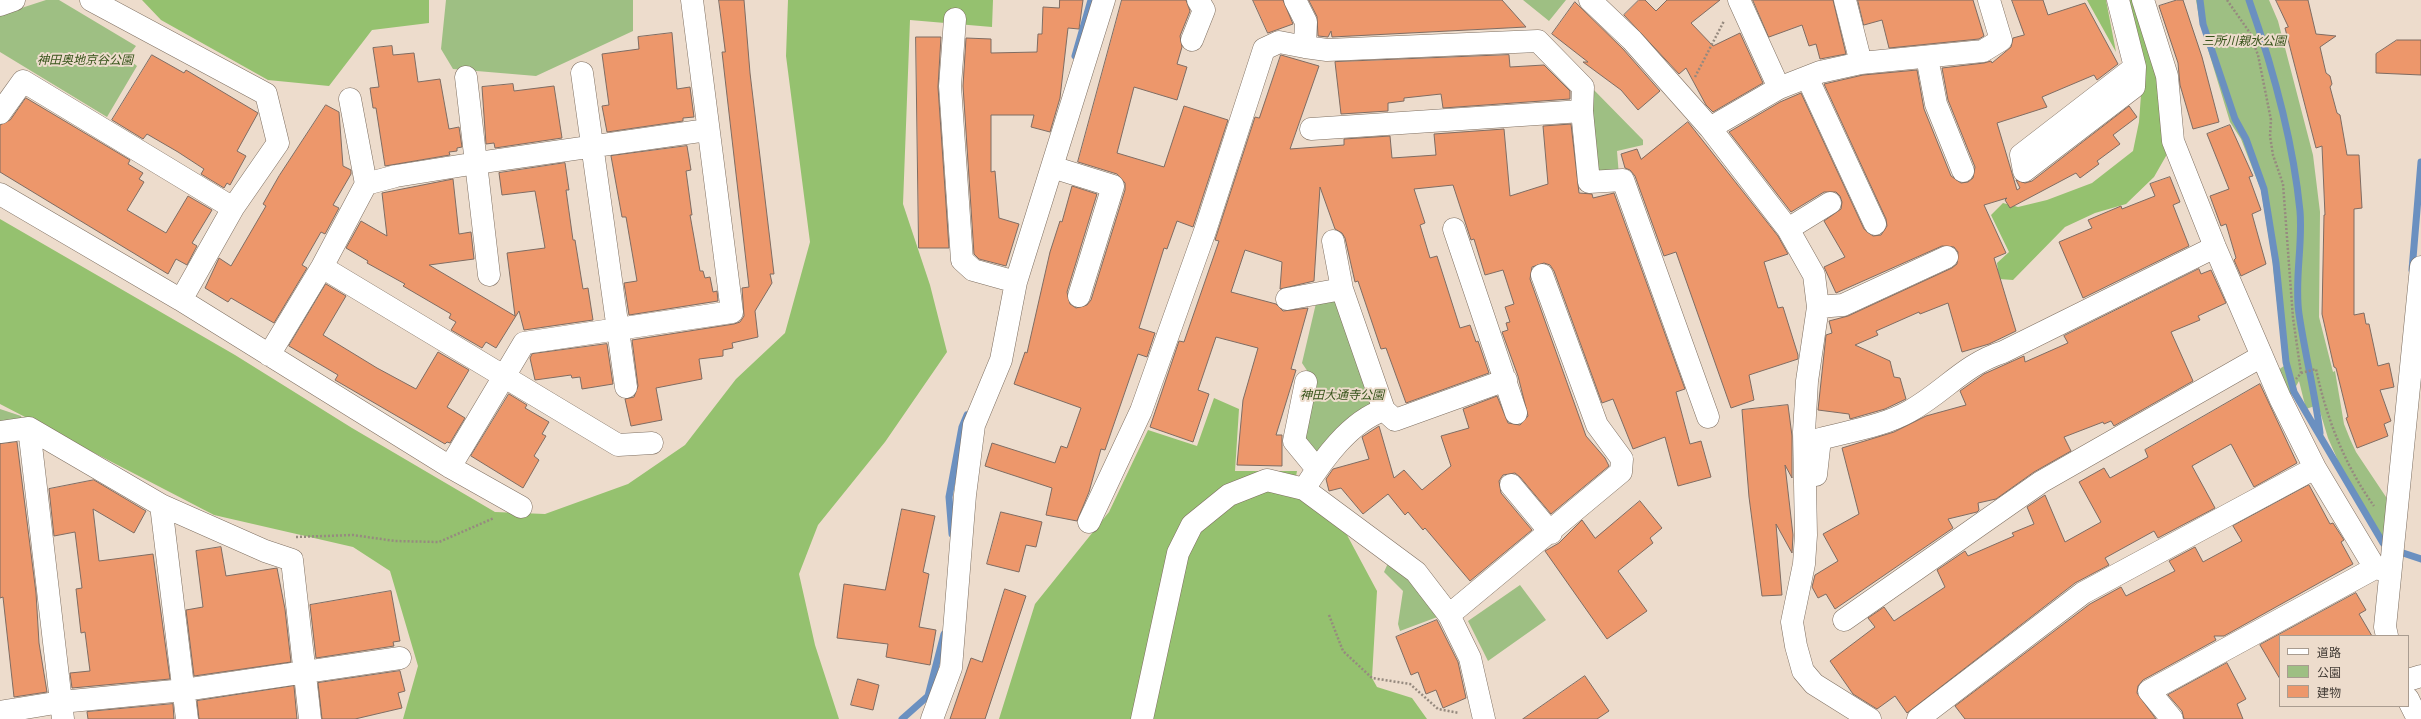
<!DOCTYPE html>
<meta charset="utf-8">
<style>
body{margin:0}
#map{position:relative;width:2421px;height:719px;overflow:hidden;background:#eddccc;font-family:Georgia,"Noto Sans JP",serif}
canvas{display:block}
.legend{position:absolute;left:2279px;top:635px;width:130px;height:72px;box-sizing:border-box;background:#eddccc;border:1px solid #a99c90;margin:0;padding:5px 7px;list-style:none;font-size:12px;color:#423b35}
.legend li{display:flex;align-items:center;gap:8px;height:20px}
.legend b{width:20px;border:1px solid #a99c90}
</style>
<div id="map">
<canvas width="2421" height="719"></canvas>
<ul class="legend">
<li><b style="height:5px;background:#fff"></b>道路</li>
<li><b style="height:11px;background:#9ebf83"></b>公園</li>
<li><b style="height:11px;background:#ed976b"></b>建物</li>
</ul>
</div>
<script>
const g = document.querySelector('canvas').getContext('2d');
g.lineJoin = 'round';
function paint(path, color) { g.fillStyle = color; g.fill(path, 'evenodd'); }
function strokePath(path, color, width, dash) { g.strokeStyle = color; g.lineWidth = width; g.lineCap = dash ? 'butt' : 'round'; g.setLineDash(dash || []); g.stroke(path); }
function write(font, color, halo, rows, align = 'center') {
  g.font = font + ' Georgia,"Noto Sans JP",serif'; g.lineWidth = 4; g.setLineDash([]); g.textBaseline = 'middle'; g.strokeStyle = halo; g.fillStyle = color; for (const [text, x, y, turn = 0] of rows) {
    g.save(); g.translate(x, y); g.rotate((+turn || 0) * Math.PI / 180); g.textAlign = isNaN(turn) ? turn : align; if (halo) g.strokeText(text, 0, 0); g.fillText(text, 0, 0); g.restore();
  }
}
const green = new Path2D(`
 M46 0H59L136 46 127 58 137 66 107 117 0 52V15Z
 M446 0H633V31L536 76 453 69 441 49Z
 M1523 0H1566L1549 21Z
 M2196 0H2269L2278 21 2313 155 2320 212 2319 317 2333 372 2335 371 2344 424 2350 439 2356 452 2388 500 2386 537 2382 536 2339 463 2328 438 2318 405 2306 409 2299 381 2291 395 2278 370 2284 366 2272 257 2261 190 2241 139 2230 122 2200 23Z
 M1591 87 1643 140V145L1617 151 1619 176H1594Z
 M1338 294 1378 407 1316 462 1304 441 1314 381 1302 363 1317 299Z
 M0 409 21 416 23 422 0 425Z
 M1389 561 1421 586 1440 616 1400 631 1398 624 1403 591 1384 572Z
 M1520 585 1546 620 1488 661 1468 621Z`);
const forest = new Path2D(`
 M142 0H429V23L372 30 329 86 268 80 161 20Z
 M788 0H993L992 27 910 20 903 204 930 285 947 352 885 442 818 525 799 574 815 645 839 719H403L418 666 390 571 353 547 214 515 0 404V219L235 355 352 428 495 512 545 514 628 484 685 445 736 379 785 333 810 242 786 56Z
 M2087 0H2106L2116 52Z
 M2129 0H2137L2163 84 2166 156 2154 177 2126 204 2095 213 2065 227 2013 280 1999 279 1997 263 2009 252 1991 215 2003 203 2018 207 2047 200 2092 183 2133 151 2139 122 2143 68Z
 M1214 398 1239 409 1235 471H1297L1294 487 1347 535 1377 591 1372 678 1377 687 1412 698 1427 719H999L1035 604 1109 512 1148 430 1197 446Z`);
const stream = new Path2D(`
 M2200 0 2203 24 2235 119 2246 139 2264 189 2276 263 2286 362 2294 392 2383 543
 M2249 0C2273 68 2293 140 2300 211 2303 245 2294 280 2299 314 2305 354 2315 393 2320 433
 M1075 56 1091 0
 M2412 270 2421 162
 M952 534 949 497 962 427 967 415
 M2400 552 2421 559
 M902 719 928 696 944 634`);
const building = new Path2D(`
 M719 0H744L750 73 774 274H770L772 283 755 311 758 337 732 343 733 348 723 350V356L699 359 702 379 656 388 662 420 631 426 625 399 634 397 638 386 632 340 734 324 740 322 744 316 742 288 749 287 722 52H725Z
 M1060 0H1083L1079 29 1068 28 1060 98 1050 132 1031 127 1034 115H991V172L995 171 999 218 1019 224 1006 266 979 259 974 254 963 86 966 38 991 39V53L1037 52 1038 34H1042L1043 7 1059 8Z
 M1122 0H1186L1190 11 1180 36 1182 47 1177 64 1187 67 1177 100 1134 87 1117 153 1164 167 1184 106 1228 120 1193 227 1177 221 1167 249 1164 248 1139 328 1155 333 1147 357 1138 354 1105 450 1101 449 1089 492 1077 521 1046 515 1052 488 985 466 992 443 1055 463 1061 446 1067 448 1081 408 1014 384 1025 352 1027 353 1050 252 1060 221 1062 222 1072 186 1097 194 1067 292 1070 304 1076 308 1087 305 1091 300 1125 190V183L1117 174 1078 162Z
 M1253 0H1283L1293 24 1268 33Z
 M1309 0H1502L1526 27 1332 37 1331 31 1328 37 1318 36 1317 17Z
 M1639 0H1645L1656 11 1667 0H1720L1691 23 1713 46 1740 33 1763 83 1713 112 1706 105 1686 68 1679 74 1624 15Z
 M1753 0H1833L1846 54 1820 59 1816 44 1809 46 1802 25 1769 37Z
 M1858 0H1973L1984 36 1979 39 1889 48 1882 20 1864 25Z
 M2012 0H2043L2048 15 2085 3 2118 64 2097 80 2094 75 2042 97 2047 107 1997 123 2017 190 2020 188 2016 180 2025 183 2032 181 2129 106 2137 117 2113 135 2120 144 2097 161 2099 164 2080 178 2076 173 2010 208 2005 200 2007 198 1984 205 2006 253 1994 258 2016 331 1989 344 1962 352 1948 303 1920 314 1919 312 1876 331 1878 335 1855 345 1890 361 1894 377 1900 378 1906 399 1885 409 1850 419 1849 414 1818 410 1826 335 1832 333 1829 321 1848 316 1952 268 1957 264 1958 252 1954 247 1942 246 1836 293 1824 267 1845 257 1824 221 1841 209 1842 202 1840 196 1836 192H1824L1791 212 1729 132 1780 102 1801 93 1864 229 1873 236 1881 235 1887 226 1886 219 1824 84 1863 75 1917 70 1924 109 1951 176 1961 183 1968 182 1973 178 1975 167 1948 100 1942 68 1984 63 1991 61 1992 63 2011 47 2013 38 2024 35Z
 M2177 0H2183L2202 57 2219 122 2193 129 2180 85 2178 63 2159 6Z
 M2276 0H2308L2316 34 2336 36 2320 47 2326 73 2330 76 2332 84 2330 87 2337 113 2340 115 2347 155H2359L2362 208 2354 209V315L2364 313 2366 324H2369L2378 366 2389 363 2394 387 2380 390 2391 421 2384 424 2388 436 2357 448 2346 418 2348 417 2336 368 2334 367 2322 314 2324 215H2325L2322 146 2316 148 2285 28 2288 27Z
 M1575 2 1623 49 1660 91 1638 110 1621 90 1583 62H1588L1552 34Z
 M672 33 677 89 690 87 694 117 683 118V121L607 132 602 106 609 105 602 54 639 49 638 37Z
 M916 37H941L938 87 949 248H919Z
 M2397 40H2421V75L2376 73V54Z
 M392 46 393 55 414 53 418 82 440 79 449 129 459 127 462 147 457 148V151L449 152 450 155 385 166 376 108H373L370 88 379 87 373 48Z
 M152 55 184 73 186 70 258 113 237 151 246 156 230 185 227 183 224 188 201 174 204 169 178 152 147 134 143 139 112 120Z
 M1281 55 1319 66 1290 149 1344 145V139L1390 136 1392 158 1436 155 1434 134 1504 129 1510 196 1548 184 1543 126 1571 124 1579 193 1592 194 1593 198 1614 193 1685 389 1676 392 1690 444 1701 441 1711 477 1678 486 1665 437 1633 449 1613 399 1602 403 1554 271 1550 265 1544 263 1532 267 1530 279 1586 436 1605 458 1609 466 1551 514 1520 477 1515 473 1503 475 1499 481 1501 493 1532 530 1470 581 1425 528 1423 530 1408 512 1405 515 1388 494 1363 514 1341 488 1329 491 1326 479 1333 469 1369 459 1362 437 1379 426 1394 478 1404 470 1422 490 1451 466 1441 436 1469 428 1463 409 1497 396 1508 423 1520 425 1528 416 1518 376 1502 332 1508 330 1506 323 1510 322 1505 307 1514 304 1503 270 1485 275 1474 239 1471 240 1453 185 1414 189 1425 223 1420 225 1430 258 1437 256 1460 328 1470 325 1476 342 1478 341 1489 373 1406 403 1386 348 1381 349 1358 281 1355 282 1345 238 1342 233 1335 229 1320 187 1314 281 1280 289 1282 262 1245 250 1231 292 1276 304 1283 311 1308 308 1291 369 1296 370 1276 435H1282V466L1237 465 1243 400 1258 348 1216 337 1198 390 1209 394 1193 442 1150 427 1179 341 1184 342 1219 241 1215 240 1255 117 1259 118Z
 M1509 55 1510 67 1544 65 1570 91V99L1443 108 1441 94 1404 98V101L1388 103V111L1341 114 1335 62Z
 M513 84 514 91 554 86 562 138 495 148 494 143 486 144 482 87Z
 M26 98 130 160 128 164 143 173 139 179 144 182 127 210 166 233 188 196 212 210 192 243 197 246 187 265 176 259 168 274 0 172V125L10 120Z
 M326 105 339 112 343 166 351 170V174L333 205 339 208 325 234 321 232 302 265 307 268 274 323 231 298 228 302 205 288 219 258 231 266 266 206 263 204 279 176Z
 M1688 122 1778 236 1788 254 1764 262 1778 308 1783 307 1798 355V359L1749 375 1754 400 1731 408 1676 252 1664 256 1635 176 1630 170 1625 168 1621 154 1637 149 1641 159Z
 M2230 125 2253 176 2249 177 2261 210 2252 214 2266 264 2241 276 2234 260 2236 258 2226 224 2221 226 2210 196 2229 189 2207 134Z
 M687 146 691 170 686 171 692 215H690L700 271H703L705 278 710 277 713 292 717 291 718 301 629 315 624 283 637 281 626 217H622L611 156Z
 M565 163 569 190H566L573 240H575L583 289 588 288 593 320 524 330 519 311 496 348 486 342 482 348 451 330 456 322 449 318 451 314 403 286 405 284 367 263 368 261 346 248 361 221 387 236 382 193 453 179 459 234 471 232 474 259 429 265 515 316 507 253 545 248 535 191 502 195 499 173Z
 M2170 177 2180 202 2173 205 2189 246 2083 298 2059 242 2092 228 2088 220 2121 206 2122 209 2155 196 2150 184Z
 M2199 269 2201 274 2211 270 2226 303 2198 316 2200 320 2171 332 2193 381 2114 426 2111 421 2104 424 2103 422 2064 437 2071 451 2034 472 1996 499 1978 503 1979 510 1977 512 1948 519 1953 528 1835 609 1826 594 1818 598 1812 587 1815 575 1838 561 1823 534 1859 514 1842 448 1894 432 1926 416 1966 405 1960 391 1984 374 2024 356 2025 362 2068 343 2064 336Z
 M326 284 346 296 323 335 377 368 416 389 438 352 469 370 447 407 465 418 450 443 447 442 445 444 335 380 338 375 289 346Z
 M607 344 613 384 582 389 580 377 572 378 571 375 535 380 530 358 532 354Z
 M2260 384 2297 463 2254 487 2231 444 2192 466 2215 508 2158 538 2154 531 2105 558 2109 565 2075 583 1907 713 1895 696 1877 709 1853 694 1830 661 1875 627 1868 618 1884 607 1894 621 1945 587 1937 570 1965 551 1968 556 2014 536 2012 533 2034 524 2027 507 2045 495 2065 542 2101 522 2079 482 2104 468 2110 478 2148 457 2145 450Z
 M509 394 527 405 525 408 549 422 542 434 546 436 534 456 539 460 523 488 471 456Z
 M1788 405 1792 436V478L1785 465 1793 535 1792 553 1776 524 1782 595 1762 596 1749 497 1742 410Z
 M17 442 36 593 39 643 47 692 14 697 3 597 0 598V444Z
 M94 480 146 511 134 533 93 509 99 561 153 554 170 679 72 688 70 673 90 671 85 632 81 633 76 589 82 588 75 532 54 536 49 489Z
 M2309 485 2330 524 2333 523 2344 540 2341 542 2353 564 2224 636H2214L2216 640 2143 680 2138 686 2137 693 2156 719H1965L1955 706 2090 604 2121 587 2126 596 2175 571 2169 561 2195 547 2203 562 2242 541 2233 526Z
 M1640 501 1662 528 1650 538 1653 543 1618 571 1647 611 1607 639 1545 551 1559 543 1582 520 1595 538Z
 M902 509 935 516 923 572 929 574 919 627 936 630 930 665 886 657 888 644 837 638 844 584 885 590Z
 M1001 512 1042 522 1036 547 1026 545 1019 572 987 564Z
 M221 547 226 576 277 568 285 609 291 662 194 676 186 610 203 607 196 551Z
 M1005 589 1026 596 985 719H950L971 658 982 662Z
 M391 591 400 641 393 642 394 646 316 658 310 605Z
 M2356 593 2366 610 2359 614 2372 636H2280V679L2260 645Z
 M1437 620 1458 662 1466 698 1443 708 1436 690 1426 694 1418 672 1411 675 1396 637Z
 M2227 663 2246 699 2237 704 2243 719H2184L2182 711 2168 695Z
 M400 671 405 691 398 693 402 708 355 719H322L318 683Z
 M1585 676 1609 711 1597 719H1523Z
 M858 679 879 685 873 710 851 705Z
 M294 686 297 719H199L197 701Z
 M173 704 174 719H88L87 712Z`);
const path = new Path2D(`
 M2227 0 2250 33 2258 55 2271 120 2270 136 2273 155 2283 184 2293 318 2301 373 2296 379
 M1695 77 1724 21
 M2301 373 2316 369C2326 417 2345 466 2374 506
 M296 537 353 535 395 541 439 542 494 518
 M1329 615 1343 651 1372 678 1410 684 1438 709 1459 713`);
const minor = new Path2D(`
 M91 0 266 94 278 143 233 208 181 300
 M1295 0 1306 22 1305 47 1327 50 1538 41 1583 87 1582 111 1311 129
 M1590 0 1632 40 1710 128 1788 229 1814 275 1818 307 1807 381 1804 432 1806 535 1804 564 1792 622 1796 646 1803 671 1814 684 1870 719
 M1739 0 1779 88
 M1845 0 1861 63
 M2118 0 2135 67 2134 87 2024 171 2021 155 2135 67
 M2143 0 2167 76 2173 141 2215 247 2280 398 2315 468 2375 568
 M0 5 14 0
 M955 19 950 86 962 260 973 270 1016 282
 M1192 40 1204 10 1198 0
 M1927 57 1936 104 1963 171
 M582 73 626 387
 M466 77 489 275
 M1807 77 1875 224
 M350 99 366 184
 M1582 111 1589 182 1623 180 1708 417
 M0 113 23 81 233 208
 M1710 128 1779 88 1820 72 1861 63 1983 51 2001 40 1989 0
 M1052 167 1113 186 1079 296
 M0 194 181 300 450 467 521 507
 M1454 229 1516 413
 M1788 229 1830 203
 M322 267 618 445 652 443
 M1342 289 1384 410 1395 420 1506 380
 M1287 299 1342 289 1333 241
 M1818 307 1843 305 1947 257
 M269 355 322 267 366 184 396 176 477 163 707 130
 M1306 382 1294 441 1317 469
 M29 428 63 719
 M0 432 29 428 161 505 265 551 292 560 310 719
 M450 467 524 343 732 312 692 0
 M1816 475 1820 439C1850 431 1884 426 1910 411 1944 392 1965 364 2003 352L2215 247
 M1511 485 1551 533
 M1304 489C1322 461 1350 421 1384 410
 M161 505 187 719
 M1089 522 1141 411 1205 231 1264 49 1279 42 1305 47
 M1449 615 1621 472 1622 459 1597 425 1542 275
 M1844 620 2041 482 2262 356
 M2387 636 2385 627 2421 267
 M2408 680 2421 676
 M2408 699 2418 719
 M0 712 61 702 184 690 400 658
 M932 719 951 668 965 495 974 425 1001 360 1016 282 1104 0
 M1142 719 1178 553 1192 525 1229 495 1267 480 1304 489 1416 572 1449 615 1470 658 1484 719
 M1918 719 2083 593 2315 468
 M2172 719 2149 691 2375 568 2388 571`);
const parkNames = [
 ["三所川親水公園",2244,40],
 ["神田奥地京谷公園",85,59],
 ["神田大通寺公園",1342,394]
];
paint(green, '#9ebf83');
paint(forest, '#95c16f');
strokePath(stream, '#6b90c0', 7);
paint(building, '#ed976b');
strokePath(building, '#7f6c62', 1);
strokePath(minor, '#7e6f61', 23);
strokePath(path, '#968a7f', 2.5, [2, 2]);
strokePath(minor, '#fff', 22);
write('italic 12px', '#37531a', '#eddccc', parkNames);
</script>
